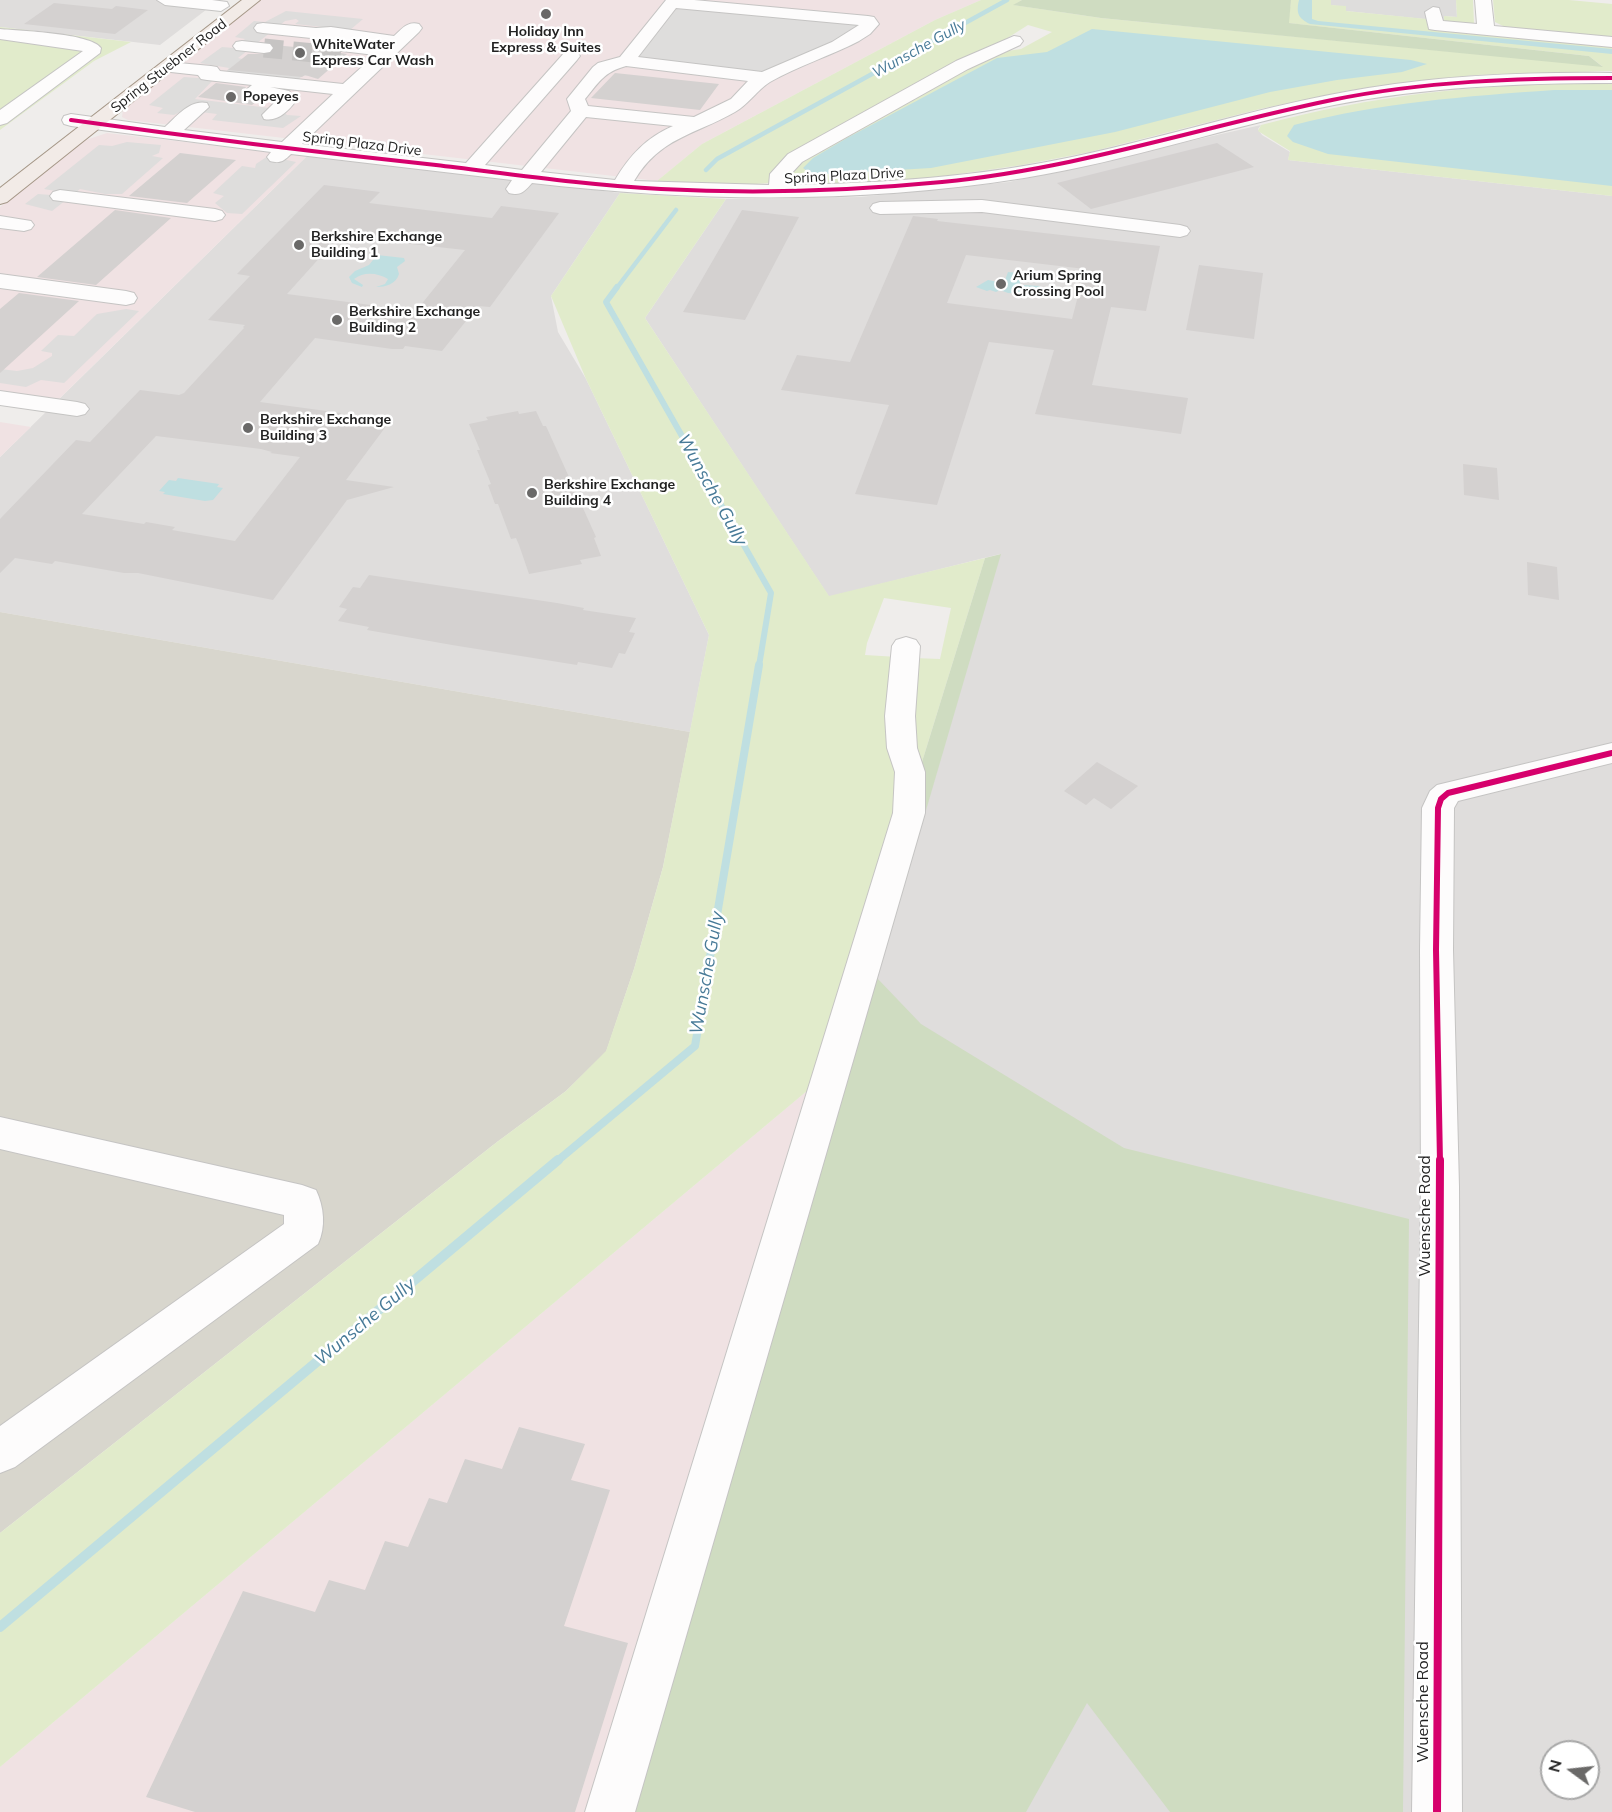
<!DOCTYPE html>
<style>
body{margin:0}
#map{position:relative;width:1612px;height:1812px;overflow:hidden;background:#efedeb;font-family:Mulish,sans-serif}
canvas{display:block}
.north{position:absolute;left:1540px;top:1740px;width:60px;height:60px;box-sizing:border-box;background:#fff;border:2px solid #a7a7a7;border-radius:50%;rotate:285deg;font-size:16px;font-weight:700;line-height:24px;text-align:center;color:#222}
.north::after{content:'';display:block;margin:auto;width:21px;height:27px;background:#6a6968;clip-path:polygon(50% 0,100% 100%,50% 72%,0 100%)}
</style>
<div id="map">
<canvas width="1612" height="1812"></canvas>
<div class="north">N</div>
</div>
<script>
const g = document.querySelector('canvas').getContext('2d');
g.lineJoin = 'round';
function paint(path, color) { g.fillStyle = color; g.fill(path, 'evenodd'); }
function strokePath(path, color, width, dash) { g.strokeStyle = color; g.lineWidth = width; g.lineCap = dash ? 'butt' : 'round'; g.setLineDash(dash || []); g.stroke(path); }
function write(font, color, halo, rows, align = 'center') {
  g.font = font + ' Mulish,sans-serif'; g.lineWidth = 5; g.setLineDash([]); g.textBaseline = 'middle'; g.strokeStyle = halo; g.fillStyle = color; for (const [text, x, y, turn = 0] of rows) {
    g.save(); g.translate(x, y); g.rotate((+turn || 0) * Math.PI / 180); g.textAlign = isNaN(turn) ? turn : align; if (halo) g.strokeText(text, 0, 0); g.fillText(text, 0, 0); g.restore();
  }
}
const residential = new Path2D(`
 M0 0H219L160 45 0 27Z
 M1261 125 1258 129 1262 135 1290 152 1288 160 1612 196V1812H634L1000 554 829 597 645 318 726 199 860 197 1009 182ZM1552 1752H1588V1788H1552Z
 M307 156 620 193 551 296 558 332 586 379 709 635 690 732 0 612V457Z`);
const commercial = new Path2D(`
 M261 0H981L935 20 702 144 657 181 128 120 122 117 123 109Z
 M107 133 307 156 57 401 0 393V207L83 141Z
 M0 422 31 427 0 457Z
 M826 1075 634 1812H0V1767Z`);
const religious = new Path2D(`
 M1331 0H1456L1457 17 1444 16V21L1346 11V7L1330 5Z
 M672 3 870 24 762 79 626 61Z
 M286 11 363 19 350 30 295 24 299 21 296 19 285 21 238 58 312 75 302 76 298 80 225 73 229 68 200 63 222 47 234 48 245 39 235 37 254 21 265 22Z
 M184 77 214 79 195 99 286 110 285 113 287 115 301 116 283 128 212 120 217 114 184 110 174 115 157 113 163 108 149 105Z
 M127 142 161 145 159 153 152 156 163 158 122 194H105L80 189 52 211 25 204 38 194 51 195 55 191 44 189 99 145 112 146Z
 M268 156 296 162 242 214 227 213 215 203 224 196 213 193 242 166 255 168 256 164Z
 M126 309 139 311 64 383 41 380 26 387 0 383V369L17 371 33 368 52 356V353L41 351 58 335 74 336 97 314Z`);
const construction = new Path2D(`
 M0 612 690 732 663 867 634 969 606 1052 566 1091 497 1142 0 1533Z`);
const grass = new Path2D(`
 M981 0H1022L1014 5 1101 18 1602 66 1589 56 1288 23 1291 0H1331V5L1346 6V11L1427 19V26L1430 28 1612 46V71L1475 75 1351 90 1260 109 1090 152 1022 165 952 175 899 181 818 184 794 185 784 180 802 157 1000 52 1021 49 1052 32 1028 25 998 44 794 154 771 183 739 185 657 181 702 144 935 20Z
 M1456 0H1473L1474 24 1444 21V16L1457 17Z
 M1493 0H1569L1612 4V39L1509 29 1495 22Z
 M0 27 131 42 94 61 0 130Z
 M1612 83V196L1288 160 1290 151 1258 131 1261 125C1376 94 1494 82 1612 83Z
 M620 193 726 199 645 318 829 596 985 558 922 762 914 761V658L940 659 951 608 884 598 867 643 865 655 898 657 904 778 826 1075 0 1767V1533L497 1142 566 1091 606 1051 634 969 663 867 709 635 586 379 551 296Z`);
const forest = new Path2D(`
 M1022 0H1291L1289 23 1589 56 1603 67 1101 18 1013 5Z
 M1001 554 891 930 885 928 922 762 985 558Z
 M877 978 921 1024 1124 1148 1409 1219 1403 1812H1170L1087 1703 1026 1812H620Z`);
const water = new Path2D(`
 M1299 0H1312V19L1318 21 1612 49V54L1310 24C1298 18 1296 13 1299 0Z
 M1092 29 1411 60 1427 64 1402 72 1337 80 1270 92 1115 132 931 168 813 175 803 168 813 158 847 138 997 58 1047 52Z
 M1554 90H1612V186L1328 154 1293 142 1287 136 1294 125C1379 103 1467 96 1554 90Z
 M377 255 404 258 405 261 397 267 399 274C396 284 386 287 376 287L385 284 388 279C378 273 364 271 354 279L363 285 362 287 352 283 349 277 355 271 369 265Z
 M1008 272 1027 274 1023 276 1024 280 1020 282 1021 285 1040 286 1044 295 1008 293 1000 290 996 292 990 290 987 291 976 287 988 280 1004 283Z
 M178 478 219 484 217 487 223 488 213 500 205 501 163 494 165 492 159 491 169 480 176 481Z`);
const streamFar3 = new Path2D(`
 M706 170 717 159 1007 0
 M616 289 676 210`);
const streamFar2 = new Path2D(`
 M617 287 606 302 771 593 759 666`);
const streamFar1 = new Path2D(`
 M556 1162 695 1046 759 665`);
const stream = new Path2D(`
 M0 1627 558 1160`);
const building = new Path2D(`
 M54 3 112 9 116 6 148 10 115 34 24 24Z
 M273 45 317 49 347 54 318 79 305 75 302 77 228 70 248 54H270L275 48Z
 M615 73 719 84 700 110 591 98Z
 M216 83 246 87 244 90 247 95 259 99 252 105 198 97Z
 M1217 143 1254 167 1091 209 1057 183Z
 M180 153 236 160 187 203 129 196Z
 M324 185 380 192 369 203 466 215 492 218 501 206 559 213 490 307 478 306 442 351 405 346 403 349H392L315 338 260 402 341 413 340 415 349 416 347 419 387 425 346 480 394 487 347 500 273 600 138 573H124L55 561 52 564 15 558 0 573V519L76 440 90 442 140 390 179 395 184 393 244 328 243 327 245 325 208 320 250 276 237 274ZM341 234 392 242 465 250 416 311 287 294ZM156 436 261 449 272 452 270 453 300 457 235 541 172 530 175 527 146 522 144 524 82 514Z
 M115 210 171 218 96 285 37 277Z
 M742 210 799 217 745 320 683 312Z
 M913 216 938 219 937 221 1160 246 1146 311 1111 307 1092 385 1188 398 1181 434 1035 414 1054 350 989 342 937 505 855 494 889 405 781 390 797 355 850 362ZM966 255 1085 269 1072 319 947 303Z
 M1199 265 1263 273 1254 339 1186 330Z
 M19 293 79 301 0 373V309Z
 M518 411 519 414 536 411 543 426H546L596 537 594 538 601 556 580 560 582 564 529 574 519 545 516 538 511 539 498 504H495L488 485 491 484 477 450H480L469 424 488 420 486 417Z
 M1463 464 1497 468 1499 500 1464 495Z
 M1527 562 1557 567 1559 600 1528 595Z
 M369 575 557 603 584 608 583 610 636 618 629 632 635 633 625 654 619 653 612 668 578 662 577 665 452 645 367 630 369 627 338 621 347 609 339 607 353 587 360 588Z
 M1097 762 1138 786 1111 809 1094 798 1086 805 1064 791Z
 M519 1427 585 1444 571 1480 610 1490 564 1626 628 1643 575 1812H195L146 1797 243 1591 315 1612 329 1580 365 1590 385 1541 408 1547 429 1498 447 1503 465 1459 502 1469Z`);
const minorTunnel = new Path2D(`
 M264 48 345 56`);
const minor = new Path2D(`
 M157 0H212L227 2 229 6 221 11 165 5Z
 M666 0H694L868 16 874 17 879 24 870 34 859 41C830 56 798 66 770 82 757 90 749 104 735 112 695 135 660 137 634 181L769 185 770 174 788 154 956 61 1014 36 1020 37 1023 41 1020 45 968 69 802 162 790 175 789 185C883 183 979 177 1072 157 1171 136 1268 104 1368 88 1449 75 1530 72 1612 73V83C1519 83 1425 87 1334 105 1230 126 1129 161 1024 178 861 204 695 202 532 183 524 192 521 196 509 193L506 189 512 180 291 154C284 161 280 164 270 161L267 157 271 152 71 126 64 124 62 120 64 116 71 114 165 127C176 117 190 99 207 103L209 107 184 130 282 142 333 94 270 87 289 91 296 101C288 111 278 122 264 119L262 115 277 100 249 94 246 90 252 85 207 80 201 79 198 75 162 71 159 67 162 63 168 62 211 66 217 67 220 71 343 84 375 55 325 49 319 48 311 38 263 33 257 32 254 28 257 24 263 23 316 28 331 27 394 36C402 29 407 21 419 24L422 28 419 32 302 144 466 163 565 52H577L580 56 577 60 485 165 522 170 571 111 567 99 593 67 598 63 620 57ZM676 8 859 25 832 42 762 72 638 57ZM626 66 748 81 731 99 694 117 588 106 585 99C599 82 604 72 626 66ZM586 117 673 126C646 138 630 155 615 180L541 172Z
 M1475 0H1491L1494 26 1612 37V47L1435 30 1429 29 1425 12 1433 7 1439 8 1443 21 1477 24Z
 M0 29C20 31 90 33 101 48L100 53 7 123 0 125V110L83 51 0 39Z
 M242 41 270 44 273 48 270 52 264 53 236 50 233 46 236 42Z
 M60 190 215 209 222 211 225 215 222 219 215 221 53 200 50 196 53 192Z
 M982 200 1180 225 1187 227 1190 231 1187 235 1180 237 982 212 880 214 873 212 870 208 873 204 880 202Z
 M0 216 31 221 34 225 31 229 24 231 0 228Z
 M0 274 126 291 134 293 137 298 134 303 126 305 0 288Z
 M0 391 77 402 85 404 89 409 85 414 77 416 0 405Z
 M906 637 916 640 920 646 915 716 917 748 925 772V813L635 1812H585L893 813 895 772 887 748 885 716 892 646 896 640Z
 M1612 743V763L1458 801 1454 808 1453 950 1459 1187 1462 1812H1412L1421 1187 1420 950 1422 808 1430 791 1437 785Z
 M0 1117 302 1185 316 1190C324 1207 326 1227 318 1244L15 1467 0 1473V1426L284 1224V1215L0 1149Z`);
const major = new Path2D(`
 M242 0H260L7 202 0 204V188Z`);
const cyclewayFar2 = new Path2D(`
 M71 120C192 137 314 152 436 165 511 174 586 185 661 189 755 194 849 191 942 182 1076 169 1201 127 1332 100 1424 81 1518 78 1612 78`);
const cyclewayFar1 = new Path2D(`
 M1440 1162 1436 950 1438 808 1441 799 1448 793 1612 753`);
const cycleway = new Path2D(`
 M1437 1812 1440 1160`);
const markers = [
 [546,14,6,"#6a6968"],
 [300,53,6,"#6a6968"],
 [231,97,6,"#6a6968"],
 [299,245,6,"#6a6968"],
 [1001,284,6,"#6a6968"],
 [337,320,6,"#6a6968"],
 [248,428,6,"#6a6968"],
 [532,493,6,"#6a6968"]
];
const farPoinames = [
 ["Holiday Inn",546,32,"center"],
 ["Express & Suites",546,48,"center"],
 ["WhiteWater",312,45],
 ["Express Car Wash",312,61],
 ["Popeyes",243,97],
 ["Berkshire Exchange",311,237],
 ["Building 1",311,253],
 ["Arium Spring",1013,276],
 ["Crossing Pool",1013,292],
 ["Berkshire Exchange",349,312],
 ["Building 2",349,328],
 ["Berkshire Exchange",260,420],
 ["Building 3",260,436],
 ["Berkshire Exchange",544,485],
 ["Building 4",544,501]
];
const farStreetnames = [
 ["Spring Stuebner Road",169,66,-38],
 ["Spring Plaza Drive",362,144,7],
 ["Spring Plaza Drive",844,176,-3]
];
const farWaternames = [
 ["Wunsche Gully",919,49,-29]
];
const streetNames = [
 ["Wuensche Road",1425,1216,-90],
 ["Wuensche Road",1423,1702,-90]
];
const waterNames = [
 ["Wunsche Gully",712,490,61],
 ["Wunsche Gully",707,973,-80],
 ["Wunsche Gully",365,1322,-40]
];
paint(residential, '#dfdddc');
paint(commercial, '#f0e2e3');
paint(religious, '#dedddc');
paint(construction, '#d8d6cd');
paint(grass, '#e1ebcb');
paint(forest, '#cfdcc1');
paint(water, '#bfdfe1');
strokePath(streamFar3, '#bfdfe1', 4.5);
strokePath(streamFar2, '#bfdfe1', 6);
strokePath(streamFar1, '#bfdfe1', 8);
strokePath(stream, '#bfdfe1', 10);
paint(building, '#d4d1d0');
strokePath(minorTunnel, '#c6c4c3', 19, [19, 10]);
strokePath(minor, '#c5c4c3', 2);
strokePath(major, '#a59787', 2);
paint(minor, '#fdfcfc');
paint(major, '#f2ebe7');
strokePath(cyclewayFar2, '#d6006c', 4);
strokePath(cyclewayFar1, '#d6006c', 6);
strokePath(cycleway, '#d6006c', 8);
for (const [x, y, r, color] of markers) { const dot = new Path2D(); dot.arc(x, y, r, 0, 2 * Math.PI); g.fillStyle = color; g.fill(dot); strokePath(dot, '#fff', 2); }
write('bold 14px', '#222', '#fff', farPoinames, 'left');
write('14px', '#222', '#fff', farStreetnames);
write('italic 15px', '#477a97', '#fff', farWaternames);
write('16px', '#222', '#fff', streetNames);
write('italic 18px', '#477a97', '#fff', waterNames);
</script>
